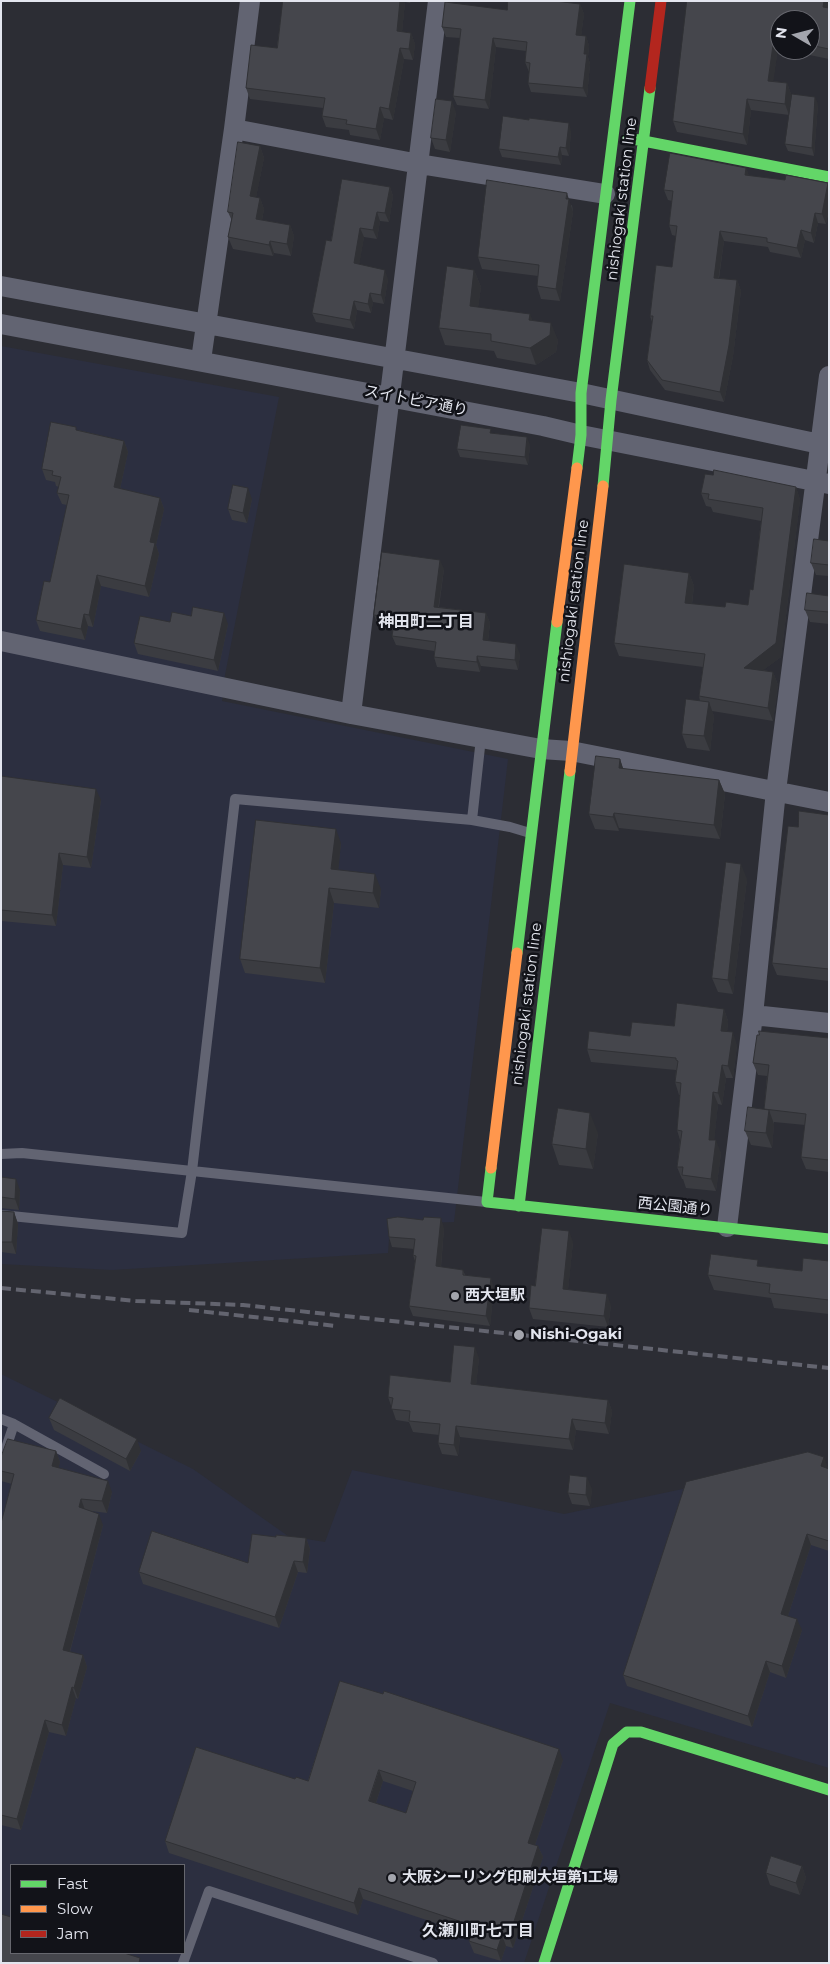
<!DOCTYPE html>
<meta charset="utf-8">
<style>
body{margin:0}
#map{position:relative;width:830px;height:1964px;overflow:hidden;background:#2c2d34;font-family:Montserrat,sans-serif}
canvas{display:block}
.frame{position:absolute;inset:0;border:2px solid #e3e5ee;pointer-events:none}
.legend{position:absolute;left:10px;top:1864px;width:175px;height:90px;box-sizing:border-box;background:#121319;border:1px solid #66676e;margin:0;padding:6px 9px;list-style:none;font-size:15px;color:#e3e5ee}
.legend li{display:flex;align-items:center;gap:10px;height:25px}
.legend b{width:25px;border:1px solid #66676e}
.north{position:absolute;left:770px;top:10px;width:50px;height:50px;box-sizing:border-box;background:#121319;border:1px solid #66676e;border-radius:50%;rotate:278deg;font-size:14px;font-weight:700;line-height:20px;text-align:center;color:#e3e5ee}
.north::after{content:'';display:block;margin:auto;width:18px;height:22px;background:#a3a5ad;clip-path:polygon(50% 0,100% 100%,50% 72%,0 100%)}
</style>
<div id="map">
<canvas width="830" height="1964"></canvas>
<div class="frame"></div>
<ul class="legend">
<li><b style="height:6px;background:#63d668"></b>Fast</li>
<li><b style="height:6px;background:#ff974d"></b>Slow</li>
<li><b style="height:6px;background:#b3261e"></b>Jam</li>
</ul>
<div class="north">N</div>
</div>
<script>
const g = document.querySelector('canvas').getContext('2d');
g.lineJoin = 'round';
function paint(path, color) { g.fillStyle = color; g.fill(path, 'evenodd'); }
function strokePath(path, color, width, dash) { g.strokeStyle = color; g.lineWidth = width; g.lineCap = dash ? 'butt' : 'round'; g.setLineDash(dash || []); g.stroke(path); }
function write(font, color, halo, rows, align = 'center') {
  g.font = font + ' Montserrat,"Noto Sans JP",sans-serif'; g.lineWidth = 5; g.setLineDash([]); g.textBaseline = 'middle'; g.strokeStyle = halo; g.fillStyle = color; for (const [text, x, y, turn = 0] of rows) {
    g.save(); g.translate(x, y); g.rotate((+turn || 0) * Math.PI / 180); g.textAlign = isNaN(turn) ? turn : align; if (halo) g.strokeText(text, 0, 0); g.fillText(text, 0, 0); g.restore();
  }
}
const built = new Path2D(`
 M1 346 279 397 225 675 222 701 508 759 454 1222 390 1224 388 1253 112 1270 1 1264Z
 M1 1374 193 1469 288 1536 325 1542 352 1470 564 1514 811 1462 829 1468V1768L610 1703 524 1963H1ZM11 1865H184V1953H11Z`);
const lane = new Path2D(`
 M472 820 481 738
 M1 1154 22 1153 192 1171 182 1233 1 1215
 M486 1202 192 1171 235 799 472 820 510 827 530 833
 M1 1419 14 1424 104 1474
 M1 1463 14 1424
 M183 1963 209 1891 433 1963`);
const street = new Path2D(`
 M234 129 419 164 605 194
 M1 286 581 393 829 446
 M1 324 543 426 581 435 829 484
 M201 360 234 129 250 1
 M1 641 351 714 541 749 571 751 829 802
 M351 714 438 1
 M753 1015 829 1023
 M727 1227 753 1015 776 791 829 376`);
const fast = new Path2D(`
 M628 138 829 177
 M577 468 581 435V393L630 1
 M603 486 611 400 650 88
 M517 953 557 622
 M491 1168 487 1202 829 1239
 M519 1206 570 771
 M544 1963 613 1744 627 1732H641L829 1790`);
const slow = new Path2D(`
 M557 622 577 468
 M570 771 603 486
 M491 1168 517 953`);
const jam = new Path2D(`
 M650 88 661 1`);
const rail = new Path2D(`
 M1 1288 136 1301 243 1305 829 1368
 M189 1310 336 1326`);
const wall = new Path2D(`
 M283 1H411L410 3 405 2 402 32 411 33 415 44 413 60 404 59 393 120 384 118 380 140 350 135 349 130 326 127 322 116 323 108 250 99 246 88 277 48Z
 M687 1H829V59L785 50H810V20H780V49L778 48 773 81 787 83 791 94 789 115 751 110 747 145 677 132 673 121Z
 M580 4 584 14 581 36H586L589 46 588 57 590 64 587 97 531 92 528 83 529 72 525 62 526 51 496 47 489 109 457 105 453 96 460 38 446 37 442 27 507 10Z
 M818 104 814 156 788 151 785 144Z
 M456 112 450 152 435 149 431 138Z
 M529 120 571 131 569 156 562 155 561 165 502 157 499 149Z
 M260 146 264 158 256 197 260 198 264 209 262 220 290 225 294 236 291 256 274 253 273 256 233 249 228 237 232 221 228 212Z
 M746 168 749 176 785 180 828 183 829 185V209L826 224 818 223 814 243 805 240 801 258 770 252 768 247 724 241 719 278 737 280 741 291 733 356 724 402 665 390 650 370 647 360 652 322 650 316 672 267 676 236 672 235 669 225 672 201 668 200 664 190Z
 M390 187 393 196 389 222 380 221 377 239 364 237 359 264 388 279 384 304 373 302 371 313 357 310 354 329 316 322 312 313 331 241Z
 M572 205 573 212 560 301 541 299 537 286 538 276 482 269 478 257Z
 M474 270 481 287 478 307 533 321 558 340 556 352 536 365 497 358 494 351 445 345 439 328Z
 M78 430 124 441 128 452 120 489 160 498 164 509 156 545 159 554 149 597 101 586 93 627 88 626 85 640 40 631 36 620 50 582 67 505 62 504 57 493 59 487 56 486 55 482 46 480 42 469Z
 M530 445 528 465 460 457 457 449Z
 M796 487 800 500 781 657 763 670 773 672 778 685 773 721 712 711 714 716 710 751 687 748 682 734 700 701 699 696 703 667 619 656 614 643 689 573 694 586 692 604 725 607 748 605 753 590 761 521 713 512 711 507 706 506 701 493Z
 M252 499 247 523 232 520 228 509Z
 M829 541V576L816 575 811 563Z
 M444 569 439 607 486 613 490 623 488 641 520 654 518 670 481 666 480 672 437 667 434 657V651L396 645 392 636 394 627 378 625 374 615Z
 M829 596V624L810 622 805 610Z
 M228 624 218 671 138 654 134 643Z
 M620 759 623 769 719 780 725 794 720 839 619 828V831L595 829 589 814Z
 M1 776 101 800 91 868 63 865 56 926 1 921Z
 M829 815V981L777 975 772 963 798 827Z
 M341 843 338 870 381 889 379 908 334 903 325 983 245 973 240 959Z
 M747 879 733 994 718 992 712 978Z
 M724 1009 728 1021 727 1032 737 1045 733 1078H726L722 1105 718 1104 714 1140 721 1153 716 1191 686 1188 683 1179H682L677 1167 680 1140 677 1130 680 1095H679L675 1082 676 1070 591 1062 587 1049 630 1036 674 1026Z
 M829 1038V1172L806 1169 801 1157 805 1125 774 1122V1124L772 1148 751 1145 745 1131 764 1109 767 1076 758 1075 753 1063Z
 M598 1133 593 1169 559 1165 552 1144Z
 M1 1177 20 1190 19 1210 1 1208Z
 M1 1211 14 1212 18 1224 16 1254 1 1252Z
 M444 1228 441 1267 463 1270 465 1275 494 1288 490 1326 413 1316 409 1306 415 1261 413 1255 414 1249 392 1247 389 1237Z
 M573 1242 568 1289 611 1305 608 1327 533 1319 529 1308 535 1286Z
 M829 1261V1314L774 1308 771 1298 714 1290 708 1275 760 1266 802 1271Z
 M479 1358 476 1385 608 1400 612 1411 609 1434 576 1430 573 1450 460 1437 458 1456 442 1454 438 1443 439 1435 413 1432 409 1422 396 1420 388 1397 450 1382Z
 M49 1418 141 1451 130 1471 54 1430Z
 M56 1451 60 1462 58 1468 112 1492 107 1513 91 1511 103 1525 70 1652 83 1655 87 1667 78 1699 76 1698 66 1736 49 1732 21 1830 1 1825V1523L12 1484 1 1481V1457Z
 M828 1469H829V1551L811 1545 788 1616 802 1630 786 1678 770 1672 752 1727 627 1686 623 1675Z
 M592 1489 590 1506 572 1504 568 1493Z
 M276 1537 306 1538 310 1549 307 1573 298 1572 279 1628 143 1584 139 1572 248 1563Z
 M340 1681 563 1760 535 1845 538 1846 543 1857 513 1948 506 1946 501 1961 474 1953 469 1941 472 1935 363 1899 358 1915 169 1853 165 1841 295 1779 308 1781ZM383 1781 413 1791 406 1813 376 1803Z
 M802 1866 806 1878 800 1895 770 1885 766 1873Z`);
const shadedWall = new Path2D(`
 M400 1H405V2L401 42 397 31Z
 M824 1H829V9L823 7Z
 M580 4 584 14 580 45 576 35Z
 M411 33 415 44 413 60 409 49Z
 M586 36 589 46 588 57 590 64 587 97 583 88 584 54Z
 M493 38 496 47 489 109 485 100Z
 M774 38 778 48 772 92 768 81Z
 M400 48 404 59 393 120 389 109Z
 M787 83 791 94 789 115 785 104Z
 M815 97 818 104 814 156 812 148Z
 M747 99 751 110 747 145 743 134Z
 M452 101 456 112 450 152 446 140Z
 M380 107 384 118 380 140 376 129Z
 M569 123 571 131 569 156 566 148Z
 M260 146 264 158 254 208 250 196Z
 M560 147 562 155 561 165 558 157Z
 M746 168 750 178 745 175Z
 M828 183 829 185V209L826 224 822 214Z
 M390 187 393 196 389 222 385 213Z
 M567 193 573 212 560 301 556 289Z
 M260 198 264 209 260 230 256 219Z
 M377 212 380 221 377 239 373 230Z
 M815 213 818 223 814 243 811 233Z
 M290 225 294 236 291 256 287 244Z
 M360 228 364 237 358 272 354 263Z
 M801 230 805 240 801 258 797 248Z
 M720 231 724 241 717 288 714 278Z
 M270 241 274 253 273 256 269 245Z
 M385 270 388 279 384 304 381 295Z
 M474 270 481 287 476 323 470 306Z
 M737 280 741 291 733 356 724 402 720 392Z
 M370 293 373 302 371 313 368 304Z
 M354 301 357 310 354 329 350 320Z
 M530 314 537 331 529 320Z
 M551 323 558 340 556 352 536 365 530 348Z
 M527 437 530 445 528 465 525 457Z
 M124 441 128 452 118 498 114 487Z
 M796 487 800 500 781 657 749 681 744 668Z
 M248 488 252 499 247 523 243 513Z
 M160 498 164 509 156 545 159 554 149 597 145 586 150 542Z
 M440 560 444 569 437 616 434 607Z
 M689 573 694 586 690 617 685 603Z
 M97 575 101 586 93 627 89 615Z
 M224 613 228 624 218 671 214 660Z
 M486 613 490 623 487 650 483 640Z
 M84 614 88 626 85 640 81 629Z
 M516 644 520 654 518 670 515 660Z
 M477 656 481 666 480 672 477 662Z
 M773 672 778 685 773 721 768 708Z
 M709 702 714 716 710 751 704 736Z
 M620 759 625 774 619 768Z
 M719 780 725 794 720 839 714 825Z
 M96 789 101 800 91 868 87 857Z
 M614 813 619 828V831L613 817Z
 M336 829 341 843 337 884 331 869Z
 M59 853 63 865 56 926 52 915Z
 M741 864 747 879 733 994 728 980Z
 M375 874 381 889 379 908 373 893Z
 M329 888 334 903 325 983 320 968Z
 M724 1009 728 1021 726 1043 721 1031Z
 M733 1032 737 1045 733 1078 728 1066Z
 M722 1065 726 1078 722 1105 718 1093Z
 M713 1092 718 1104 713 1152 709 1140Z
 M769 1110 774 1124 772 1148 766 1133Z
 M590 1113 598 1133 593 1169 586 1149Z
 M716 1140 721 1153 716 1191 711 1179Z
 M16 1179 20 1190 19 1210 15 1199Z
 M14 1212 18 1224 16 1254 12 1242Z
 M441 1218 444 1228 440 1276 436 1266Z
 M569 1231 573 1242 567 1300 563 1289Z
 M491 1278 494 1288 490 1326 486 1316Z
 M607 1294 611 1305 608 1327 604 1316Z
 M475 1347 479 1358 475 1395 471 1384Z
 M608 1400 612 1411 609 1434 605 1423Z
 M572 1419 576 1430 573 1450 569 1439Z
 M456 1426 460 1437 458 1456 454 1445Z
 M137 1439 141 1451 130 1471 126 1459Z
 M56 1451 60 1462 56 1478 52 1466Z
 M824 1457 828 1468 821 1466Z
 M587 1477 592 1489 590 1506 586 1495Z
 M108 1481 112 1492 107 1513 102 1501Z
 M81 1499 85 1510 79 1507Z
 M99 1514 103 1525 67 1662 63 1650Z
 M807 1534 811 1545 785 1625 781 1614Z
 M306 1538 310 1549 307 1573 303 1562Z
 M294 1561 298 1572 279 1628 275 1617Z
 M797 1619 802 1630 786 1678 782 1666Z
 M83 1655 87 1667 78 1699 74 1688Z
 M766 1661 770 1672 752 1727 748 1716Z
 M72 1687 76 1698 66 1736 62 1725Z
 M45 1720 49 1732 21 1830 17 1819Z
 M559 1749 563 1760 532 1854 528 1843Z
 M379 1770 383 1781 373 1812 369 1801Z
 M538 1846 543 1857 513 1948 509 1937Z
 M802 1866 806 1878 800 1895 796 1883Z
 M359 1888 363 1899 358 1915 354 1903Z
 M502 1935 506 1946 501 1961 497 1950Z`);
const building = new Path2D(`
 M283 1H400L397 31 411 33 409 49 400 48 389 109 380 107 376 129 346 124 347 120 322 116 325 98 246 88 251 45 277 48Z
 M508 1H555L580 4 576 35 586 36 584 54H587L583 88 528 83 530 63 525 62 527 42 493 38 485 100 453 96 461 29 442 27 445 2 507 10Z
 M687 1H824L823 7 829 8V49L810 45V20H780V39L774 38 768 81 787 83 785 104 747 99 743 134 673 121Z
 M792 94 815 97 812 148 785 144Z
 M436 99 452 101 446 140 431 138Z
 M503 116 529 120V118L569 123 566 148 560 147 558 157 499 149Z
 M238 142 260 146 250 196 260 198 256 219 290 225 287 244 270 241 269 245 228 237 233 213 228 212Z
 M670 153 746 168 745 175 785 180 786 175 828 183 822 214 815 213 811 233 801 230 797 248 767 242V238L720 231 714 278 737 280 729 345 720 392 662 380 647 360 653 316H650L656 265 672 267 677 226 669 225 673 191 664 190Z
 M342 179 390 187 385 213 377 212 373 230 360 228 354 263 385 270 381 295 370 293 368 304 354 301 350 320 312 313 326 240 331 241Z
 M487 180 567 193 566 199H569L556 289 537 286 539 265 478 257Z
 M447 266 474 270 470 306 530 314 529 320 551 323 550 335 530 348 491 341V334L439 328Z
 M51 422 76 427V430L124 441 114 487 160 498 150 542 155 543 145 586 97 575 89 615 84 614 81 629 36 620 44 581 50 582 69 495 57 493 61 477 52 475 53 471 42 469Z
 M461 425 491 429 490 433 527 437 525 457 457 449Z
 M714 470 796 487 776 643 744 668 773 672 768 708 699 696 705 654 614 643 624 564 689 573 685 603 725 607 726 602 748 605 750 589 753 590 763 508 708 499 709 494 701 493 705 474 713 475Z
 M233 485 248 488 243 513 228 509Z
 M814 539 829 541V565L811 563Z
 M382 552 440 560 434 607 486 613 483 640 516 644 515 660 477 656V662L434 657 436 642 392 636 395 618 374 615Z
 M807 593 829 596V612L805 610Z
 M193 607 224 613 214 660 134 643 140 616 170 622 172 612 191 616Z
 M686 699 709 702 704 736 682 734Z
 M596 756 620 759 619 768 719 780 714 825 614 813 613 817 589 814Z
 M1 776 96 789 87 857 59 853 52 915 1 910Z
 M799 811 829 815V969L772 963 788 826 798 827Z
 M256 820 336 829 331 869 375 874 373 893 329 888 320 968 240 959Z
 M726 862 741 864 728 980 712 978Z
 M677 1003 724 1009 721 1031 733 1032 728 1066 722 1065 718 1093 713 1092 709 1140H716L711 1179 682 1175 683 1167H677L682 1131 677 1130 681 1083 675 1082 678 1061 676 1060V1058L587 1049 589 1031 630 1036 632 1022 674 1026Z
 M759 1031 829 1038V1160L801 1157 806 1114 764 1109 769 1065 753 1063 757 1035H759Z
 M748 1107 769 1110 766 1133 745 1131Z
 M558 1108 590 1113 586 1149 552 1144Z
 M1 1177 16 1179 15 1199 1 1197Z
 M1 1211 14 1212 12 1242H1Z
 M398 1217 423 1220 424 1217 441 1218 436 1266 463 1270V1275L491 1278 486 1316 409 1306 416 1256 413 1255 415 1239 389 1237 387 1219Z
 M542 1228 569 1231 563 1289 607 1294 604 1316 529 1308 531 1285 535 1286Z
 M711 1254 758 1260 757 1266 802 1271 803 1258 829 1261V1300L769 1293 770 1284 708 1275Z
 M454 1345 475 1347 471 1384 608 1400 605 1423 572 1419 569 1439 456 1426 454 1445 438 1443 440 1424 409 1421 410 1411 391 1409 393 1398 388 1397 390 1375 450 1382Z
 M60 1398 137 1439 126 1459 49 1418Z
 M8 1439 56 1451 52 1466 108 1481 102 1501 81 1499 79 1507 99 1514 63 1650 83 1655 74 1688 72 1687 62 1725 45 1720 17 1819 1 1815V1523L14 1474 1 1471V1457Z
 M808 1452 824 1457 821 1466 829 1469V1541L807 1534 781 1614 797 1619 788 1648 782 1666 766 1661 748 1716 623 1675 686 1482Z
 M570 1475 587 1477 586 1495 568 1493Z
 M152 1531 248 1563 252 1534 276 1537V1535L306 1538 303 1562 294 1561 275 1617 139 1572Z
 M340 1681 383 1694 384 1691 559 1749 528 1843 538 1846 509 1937 502 1935 497 1950 469 1941 474 1926 359 1888 354 1903 165 1841 196 1747 295 1779 296 1777 308 1781ZM379 1770 416 1782 406 1813 369 1801Z
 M771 1856 802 1866 796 1883 766 1873Z
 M1 1914 11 1917V1953H124L140 1958 139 1963H1Z`);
const markers = [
 [455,1296,5,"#a3a5ad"],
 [519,1335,6,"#a3a5ad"],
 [392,1878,5,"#a3a5ad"]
];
const streetNames = [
 ["nishiogaki station line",622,199,-83],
 ["スイトピア通り",416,401,11],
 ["nishiogaki station line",574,601,-83],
 ["nishiogaki station line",527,1004,-83],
 ["西公園通り",675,1207,6]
];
const poiNames = [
 ["西大垣駅",465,1296],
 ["Nishi-Ogaki",530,1335],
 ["大阪シーリング印刷大垣第1工場",402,1878]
];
const neighbourhoodNames = [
 ["神田町二丁目",426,622],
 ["久瀬川町七丁目",478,1931]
];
paint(built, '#2c2f40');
strokePath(lane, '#626472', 10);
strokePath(street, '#626472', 20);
strokePath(fast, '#63d668', 11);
strokePath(slow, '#ff974d', 11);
strokePath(jam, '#b3261e', 11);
strokePath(rail, '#63646f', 4, [10, 5]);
paint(wall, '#3b3c41');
paint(shadedWall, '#303135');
paint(building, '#45464c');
strokePath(building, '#303135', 1);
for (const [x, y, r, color] of markers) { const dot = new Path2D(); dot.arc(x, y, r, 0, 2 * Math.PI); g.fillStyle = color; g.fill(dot); strokePath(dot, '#121319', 2); }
write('15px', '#e3e5ee', '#121319', streetNames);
write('bold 15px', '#e3e5ee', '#121319', poiNames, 'left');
write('bold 16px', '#e3e5ee', '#121319', neighbourhoodNames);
</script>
